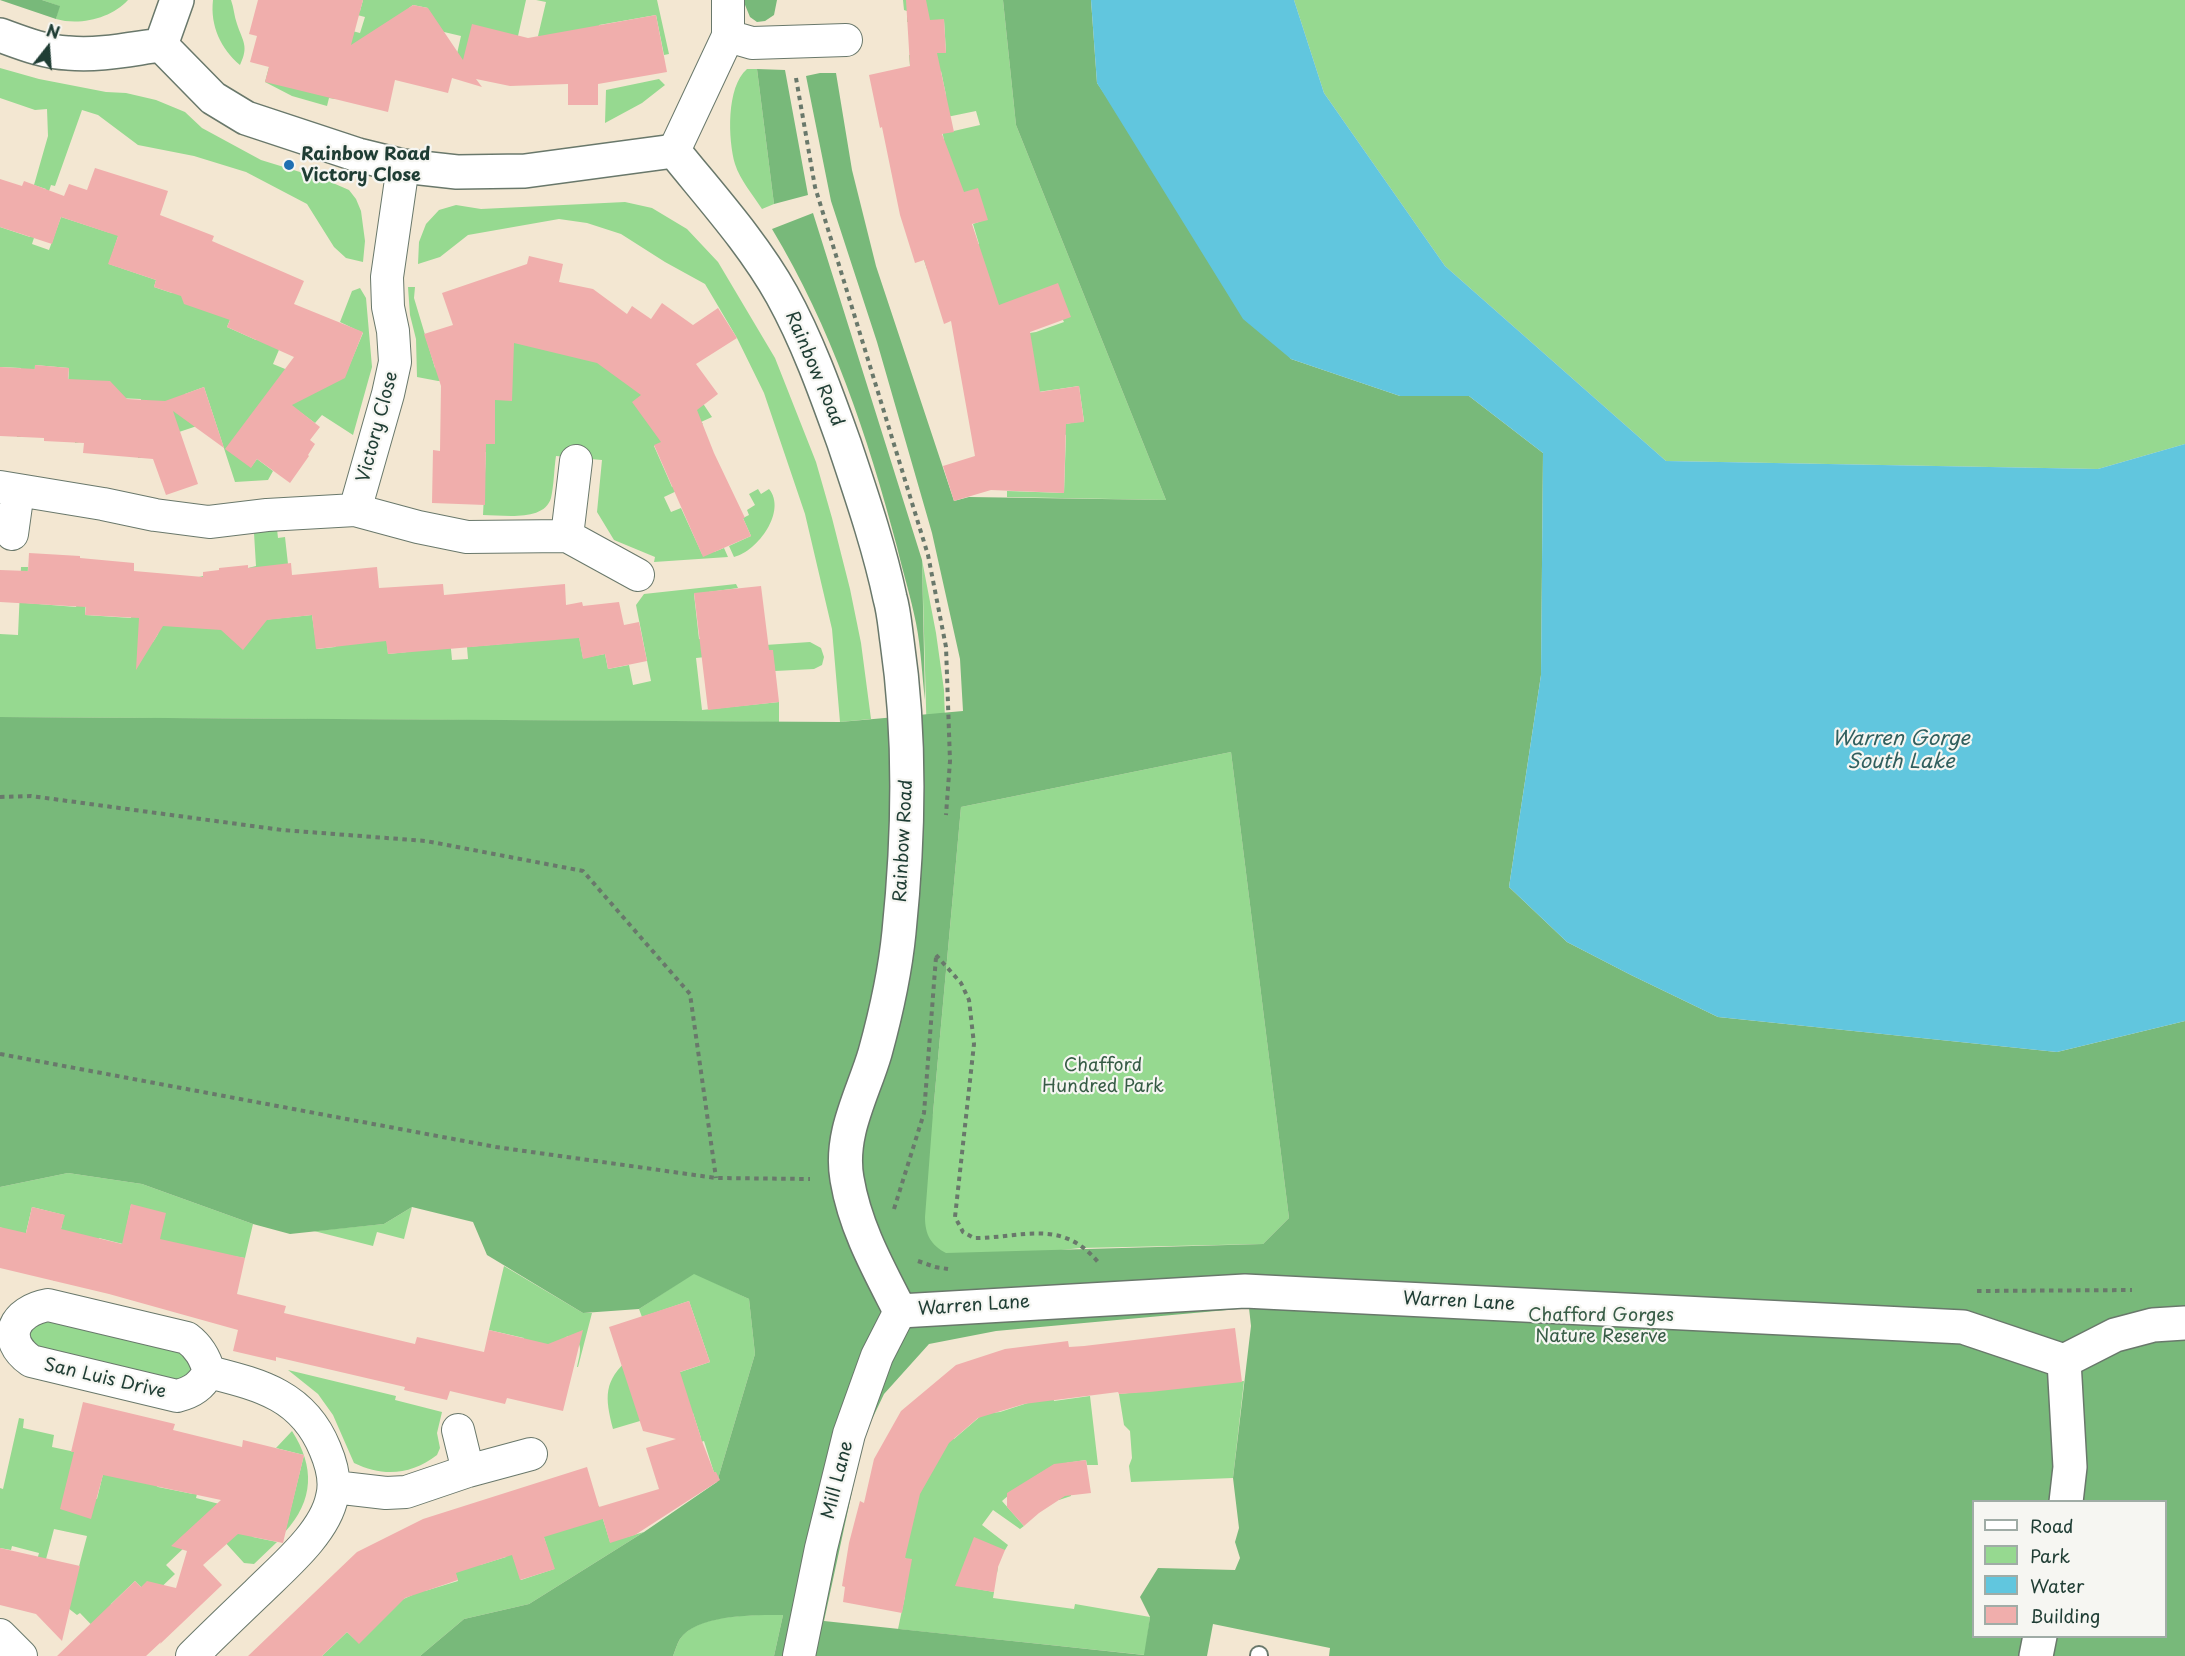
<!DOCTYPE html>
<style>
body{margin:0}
#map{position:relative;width:2185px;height:1656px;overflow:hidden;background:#f3e7d2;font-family:"Playpen Sans",sans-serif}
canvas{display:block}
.legend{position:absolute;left:1972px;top:1500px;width:195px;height:138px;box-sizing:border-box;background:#f6f6f2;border:2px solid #a0aca6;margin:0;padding:8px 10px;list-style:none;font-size:18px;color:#1f3d34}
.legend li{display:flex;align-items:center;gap:12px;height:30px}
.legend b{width:30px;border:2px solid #a0aca6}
.north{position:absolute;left:18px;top:18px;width:60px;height:60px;-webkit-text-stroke:4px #f6f6f2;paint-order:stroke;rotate:17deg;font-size:16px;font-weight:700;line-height:24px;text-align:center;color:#1f3d34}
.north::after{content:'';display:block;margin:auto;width:21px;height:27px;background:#1f3d34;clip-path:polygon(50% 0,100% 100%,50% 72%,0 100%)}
</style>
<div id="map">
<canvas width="2185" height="1656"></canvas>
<ul class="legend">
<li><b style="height:8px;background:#fff"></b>Road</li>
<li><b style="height:16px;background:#96d990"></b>Park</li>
<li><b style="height:16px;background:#61c6de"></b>Water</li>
<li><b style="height:16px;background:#f0aeac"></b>Building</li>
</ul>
<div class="north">N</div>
</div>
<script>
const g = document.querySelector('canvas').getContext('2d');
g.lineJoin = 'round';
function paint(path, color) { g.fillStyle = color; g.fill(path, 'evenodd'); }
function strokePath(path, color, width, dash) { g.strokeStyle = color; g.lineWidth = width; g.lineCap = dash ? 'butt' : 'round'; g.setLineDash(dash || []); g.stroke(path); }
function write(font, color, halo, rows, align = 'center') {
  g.font = font + ' "Playpen Sans",sans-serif'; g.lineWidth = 4.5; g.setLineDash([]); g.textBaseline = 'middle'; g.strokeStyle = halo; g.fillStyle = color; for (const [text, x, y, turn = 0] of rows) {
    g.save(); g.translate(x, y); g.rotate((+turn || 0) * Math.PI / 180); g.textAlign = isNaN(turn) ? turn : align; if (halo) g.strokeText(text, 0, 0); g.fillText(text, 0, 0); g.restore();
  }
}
const green = new Path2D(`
 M42 0H128C112 18 80 26 56 19L59 6Z
 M213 0H231C234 8 234 16 237 24 243 42 249 46 240 65 221 49 210 26 213 0Z
 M363 0H526L518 36 459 78 452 76 461 36 427 28 428 8 413 5 409 8 405 23 341 76 335 99 329 98 327 106 292 96 265 82 269 67 274 11 360 33 365 17 306 2 360 11Z
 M536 0H657L669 54 664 55 656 15 599 25 606 61 538 36 546 2Z
 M903 0H1003L1016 125 1166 500 1007 497V491L1064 493 1066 435 1046 427 1084 421 1079 386 1024 394 985 340 1036 332 1064 322 1063 320 999 306 927 269 924 260 979 244 973 224 987 219 952 181 942 130 945 133 980 125 976 111 942 118 946 95 941 71 923 75 910 66 909 55 946 52 944 20 907 22V11L904 10Z
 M1294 0H2185V444L2098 469 1666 461 1445 266 1324 93Z
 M0 68 39 79 106 92 126 93 156 100 185 112 202 128 261 160 326 180 349 190 356 199 361 211 365 241 363 262 346 258 334 247 307 204 246 172 194 156 138 145 98 115 82 110 55 186 51 185 32 244 49 250 61 217 110 233 125 188 133 190 109 264 156 280 154 287 172 293 254 263 227 327 256 340 264 323 297 307 273 364 290 371H347L363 333 340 322 352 291 360 288 366 298 372 367 353 435 322 415 315 423 270 390 251 467 257 459 273 471 268 480 235 482 204 387 185 394 197 426 143 444 142 458H138L141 399 117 398 80 442 75 443 79 387 68 386 69 368 35 365 34 382 21 437H17L21 368 0 367V227L30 237 46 189 34 185 48 136 47 109 35 110 0 98Z
 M747 69H757L774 204 762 209C753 195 740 180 735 164 728 140 726 87 747 69Z
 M659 79 665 85 642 103 605 123 606 90Z
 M625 202 652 208 687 229 718 262 775 358 816 462 832 518 850 589 861 643 871 719 840 722 832 629 805 514 764 393 737 338 705 284 665 262 621 234 587 223 559 219 468 235 440 257 418 264 419 242 426 224 439 210 456 205 481 209Z
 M408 287H415L414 298 435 368 513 341 664 369 704 405 712 417 701 422 703 424 654 446 672 487 719 467 721 470 664 497 671 512 681 508 702 554 712 549 714 552 724 548 728 557 654 562 655 557 614 540 597 512 602 460 556 456C554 469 554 485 551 498 544 522 504 515 483 515L486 452 449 451V443L495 444V400H511L512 382 438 381 417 377 416 339 410 315Z
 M758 489 761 494 769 489C787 511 758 551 734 557L729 546 751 536 743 518 749 515 747 510 755 505 749 494Z
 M277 529 278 538 285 537 288 564 262 620 312 615 317 649 335 647 383 600 388 654 407 652 447 607 452 660 468 659 467 647 514 643 510 590 576 620 583 658 605 654 608 669 629 665 633 685 651 681 636 605 644 594 736 584 738 588 694 594 699 639 765 645 810 642 821 648 824 657 822 665 814 669 775 671 772 650 696 658 702 710 779 702V722L0 717V634L18 635 21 567H28L26 603 76 607 88 562 85 615 131 618 134 576 153 642 158 634 159 626 199 577 203 576 254 636 248 568 256 566 254 533Z
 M922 560 936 633 944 690 946 750 927 743Z
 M1231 752 1289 1218 1263 1244 1080 1248 952 1262 903 1221 933 1113 961 807Z
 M68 1173 142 1184 253 1224 245 1258 160 1244 131 1205 123 1244 99 1238 96 1249 65 1241 55 1281 50 1279 64 1215 32 1207 24 1241 0 1227V1187Z
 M412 1207 404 1239 377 1232 373 1246 314 1231 384 1224Z
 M504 1266 583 1313H592L578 1367H577C580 1353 585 1341 568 1336L556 1343 521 1353 524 1338 489 1330Z
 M694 1273 749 1299 755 1354 717 1482 704 1441 672 1451 701 1438 693 1413 640 1421 613 1429C605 1397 603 1381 630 1358L651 1382 710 1362 689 1301 642 1317 639 1309Z
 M41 1319 183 1351 194 1368 184 1382 34 1350 26 1330Z
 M288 1370 396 1396 395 1400 442 1412 437 1433 440 1448 437 1455C411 1475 383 1477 354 1463L333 1415 318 1394Z
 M1244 1381 1233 1478 1131 1482 1129 1466 1132 1458 1130 1431 1124 1425 1119 1394Z
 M1052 1386 1054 1401 1090 1396 1098 1465H1087L1086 1460 1066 1463 1071 1496 1059 1500 1042 1472 1016 1489 1002 1501 1024 1526 1020 1529 993 1510 982 1525 1008 1545 1005 1550 968 1555 998 1567 997 1573 960 1586 994 1592 993 1598 1074 1609 1075 1604 1150 1617 1145 1655 898 1629 905 1596 899 1594 906 1558 886 1554 924 1439H954L983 1414 1000 1412 1034 1401Z
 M19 1418 24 1419 23 1428 54 1435 52 1447 75 1452 65 1491 97 1499 109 1449 158 1487 193 1494 206 1458 196 1498 231 1507 253 1537 277 1542 254 1564 244 1563 203 1518 186 1546 166 1565 175 1574 151 1597 135 1581 111 1604 104 1638 80 1613 77 1615 68 1608 87 1536 54 1529 45 1563 36 1564 39 1553 12 1546 11 1550 0 1548V1488L3 1489Z
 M292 1431C315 1467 314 1500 285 1532L304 1455 276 1448Z
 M599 1506 610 1542 644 1532 529 1604 464 1619 420 1656H322L347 1632 359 1643 397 1602 421 1591 420 1576 425 1591 458 1581 447 1547 480 1565 506 1557 509 1544 521 1580 554 1569 540 1525Z
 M783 1615 774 1656H673C675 1651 677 1644 680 1639 697 1613 756 1615 783 1615Z`);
const forest = new Path2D(`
 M0 0H42L60 6 56 19Z
 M743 0H777L774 15 765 21 757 22 750 17Z
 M1003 0H1091L1097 83 1291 359 1400 396H1469L1543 453 1541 675 1509 887 1567 942 1631 975 1718 1017 2057 1052 2185 1021V1656H1329L1330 1648 1213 1624 1207 1656H774L783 1615C756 1615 697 1614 680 1639 677 1644 675 1651 673 1656H420L464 1619 529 1604 644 1532 717 1482 755 1354 749 1299 694 1274 639 1309 583 1313 487 1255 473 1222 412 1207 384 1224 290 1234 253 1224 142 1184 68 1173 0 1187V717L840 722 963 711 960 659 932 533 877 342 831 201 806 76 820 73H836L852 170 876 266 954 501 969 497 1166 500 1016 125ZM1231 752 1289 1218 1263 1244 946 1253C931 1245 925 1235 925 1217L933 1113 961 807ZM1249 1308 1251 1326 1233 1478 1239 1528 1235 1542 1240 1558 1235 1570 1158 1568 1140 1597 1150 1617 1144 1655 824 1621 864 1436 884 1394 929 1344 996 1331ZM1974 1502H2166V1636H1974Z
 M757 69 785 70 808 195 774 204Z
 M813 213 922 560 925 700C922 675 921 648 916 623 911 598 903 572 897 547 868 436 831 327 772 229Z`);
const water = new Path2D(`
 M1091 0H1294L1324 93 1445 266 1666 461 2098 469 2185 444V1021L2057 1052 1718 1017 1631 975 1567 942 1509 887 1541 675 1543 453 1469 396H1400L1291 359 1243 319 1097 83Z`);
const building = new Path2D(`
 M258 0H363L351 45 413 5 428 8 463 60 472 24 528 38 656 15 667 72 598 84V105H568V84L510 86 476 79 482 87 452 78 448 93 395 80 388 112 265 82 269 67 250 62 257 36 249 34Z
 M906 0H926L930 20 944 19 946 53H937L954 132 942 134 964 192 978 188 988 220 972 224 999 305 1058 283 1071 317 1030 332 1040 392 1079 386 1084 422 1066 424 1064 493 991 490 954 501 943 466 975 456 951 321 944 324 924 260 915 263 900 215 882 127 880 128 869 75 910 66Z
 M95 168 168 191 160 215 214 236 212 241 304 281 294 304 363 332 345 378 292 405 320 427 310 440 315 444 308 455 309 456 290 483 257 459 251 468 225 449 294 357 227 327 230 320 184 304 181 296 154 287 156 280 108 264 118 236 61 217 52 244 0 227V179L22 186 24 181 64 196 69 184 87 190Z
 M529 256 563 264 559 282 593 289 627 314 632 306 651 319 662 303 693 325 718 308 737 338 696 364 718 394 697 410 714 453 745 518H743L751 536 703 557 654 445 661 442 632 402 641 395 597 363 514 343 512 401 495 400V444H486L485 505 432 503 433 450 440 451 441 386 424 334 453 325 442 293 527 264Z
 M35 365 69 368 68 379 110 381 127 399 165 401 204 387 224 448 173 411 198 484 166 495 153 459 83 453 84 443 44 441V438L0 436V367L35 369Z
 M29 553 80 556V558L134 563V571L203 577V572L219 570V568L248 565V568L291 563 292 575 377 567 379 588 443 584 444 595 565 584 566 605 582 602 583 606 619 602 624 625 639 622 647 661 608 669 605 654 583 659 579 638 388 654 386 641 316 649 312 615 267 620 243 650 221 630 163 626 136 670 139 618 85 615 86 607 0 602V570L28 571Z
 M761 586 769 650H773L779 702 708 710 694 593Z
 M131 1204 166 1213 160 1239 245 1258 237 1294 286 1306 284 1313 415 1344 417 1337 484 1352 489 1330 548 1344 583 1330 563 1411 507 1398 505 1404 450 1391 447 1400 404 1390 405 1387 276 1357V1361L233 1351 238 1330 109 1294 0 1268V1227L26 1233 32 1207 65 1215 61 1229 122 1244Z
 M689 1301 710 1362 680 1372 702 1441 714 1472H716L720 1480 635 1535 610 1543 603 1519 544 1537 555 1569 520 1580 512 1555 456 1573 458 1580 405 1598 359 1644 347 1632 322 1656H248L357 1552 423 1519 587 1467 599 1507 659 1489 646 1448 676 1439 643 1431 609 1327Z
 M1235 1328 1242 1382 1150 1392 1119 1394 1118 1392 1024 1404 978 1418 949 1443 920 1494 905 1558 912 1559 902 1613 843 1602 845 1587 842 1586 849 1543 860 1501 864 1503 874 1459 901 1411 956 1365 1005 1349 1068 1341 1069 1347 1084 1346Z
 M83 1402 175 1424 173 1430 242 1447 243 1440 304 1455 283 1543 238 1534 203 1565 222 1585 160 1644 161 1642 146 1656H57L135 1581 141 1587 147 1581 176 1588 187 1551 171 1546 221 1500 103 1475 91 1519 60 1509 74 1452H71Z
 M1086 1460 1091 1493 1065 1496 1039 1513 1024 1526 1007 1507V1493L1054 1464Z
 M974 1537 1005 1550 998 1567 994 1592 955 1586Z
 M0 1548 80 1566 62 1641 36 1614 0 1605Z`);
const path = new Path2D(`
 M796 78 815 187 928 555 946 647 950 761 946 815
 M0 797 31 796 282 830 426 841 583 871 690 994 716 1178
 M936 955 961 983 969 1000 974 1044 955 1217 963 1232 974 1238C1023 1238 1061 1218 1098 1262
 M0 1054 496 1147 716 1178 810 1179
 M894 1209 924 1113 936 957
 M918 1261 935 1267 948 1269
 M1977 1291 2132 1290`);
const lane = new Path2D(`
 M1259 1656V1655`);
const street = new Path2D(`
 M728 0V36
 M674 151 728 36 752 43 846 40
 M0 487 103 504 155 515 209 522 267 515 355 510 418 527 467 537 567 536 638 575
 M355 510 388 394 395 362 393 331 388 307 387 277 403 166
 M12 534 18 491
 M567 536 576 461
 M48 1305 187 1338C199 1347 205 1357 209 1372 201 1386 193 1392 177 1396L31 1361C0 1339 14 1311 48 1305Z
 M458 1430 468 1471
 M334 1487 386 1493 406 1492 468 1471 531 1454
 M0 1635 21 1656
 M192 1656C213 1635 235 1614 257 1593 282 1568 325 1533 332 1497 336 1482 331 1463 325 1449 303 1395 260 1385 209 1372
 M799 1656 821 1548 849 1434 877 1356 900 1311`);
const secondary = new Path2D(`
 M0 35C22 43 44 52 68 53 99 56 130 49 161 45L213 98 246 118 358 155 403 166 457 172 525 171 674 151C711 197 753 243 782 295 808 342 826 393 844 443 861 494 879 546 890 598 894 612 895 627 897 641 911 737 909 835 899 932 895 973 886 1013 875 1053 863 1094 839 1134 847 1179 855 1227 878 1268 900 1311L1245 1291 1963 1327 2064 1361 2115 1335 2153 1325 2185 1323
 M161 45 177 0
 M2064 1361 2070 1467 2066 1502
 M2036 1656 2040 1636`);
const markers = [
 [289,165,6,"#1f6fb2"]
];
const poiNames = [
 ["Rainbow Road",301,155],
 ["Victory Close",301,176]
];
const streetNames = [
 ["Rainbow Road",814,369,67],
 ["Victory Close",378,427,-75],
 ["Rainbow Road",904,841,-87],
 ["Warren Lane",1459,1302,3],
 ["Warren Lane",974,1306,-4],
 ["San Luis Drive",105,1379,13],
 ["Mill Lane",838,1480,-76]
];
const parkNames = [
 ["Chafford",1103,1066],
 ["Hundred Park",1103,1087],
 ["Chafford Gorges",1601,1316],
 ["Nature Reserve",1601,1337]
];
const waterNames = [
 ["Warren Gorge",1901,739],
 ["South Lake",1901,762]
];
paint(green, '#96d990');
paint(forest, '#78b97a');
paint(water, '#61c6de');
paint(building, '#f0aeac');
strokePath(lane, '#69786b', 20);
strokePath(street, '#69786b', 34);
strokePath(secondary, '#69786b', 36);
strokePath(path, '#69786b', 4, [4.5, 4.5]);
strokePath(lane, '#fff', 16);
strokePath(street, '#fff', 32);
strokePath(secondary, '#fff', 33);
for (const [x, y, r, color] of markers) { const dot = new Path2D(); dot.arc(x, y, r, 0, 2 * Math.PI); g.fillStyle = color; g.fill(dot); strokePath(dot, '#f6f6f2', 2); }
write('bold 18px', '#1f3d34', '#f6f6f2', poiNames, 'left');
write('18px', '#1f3d34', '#f6f6f2', streetNames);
write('18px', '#375c46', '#f6f6f2', parkNames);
write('italic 20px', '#305f5e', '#f6f6f2', waterNames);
</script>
